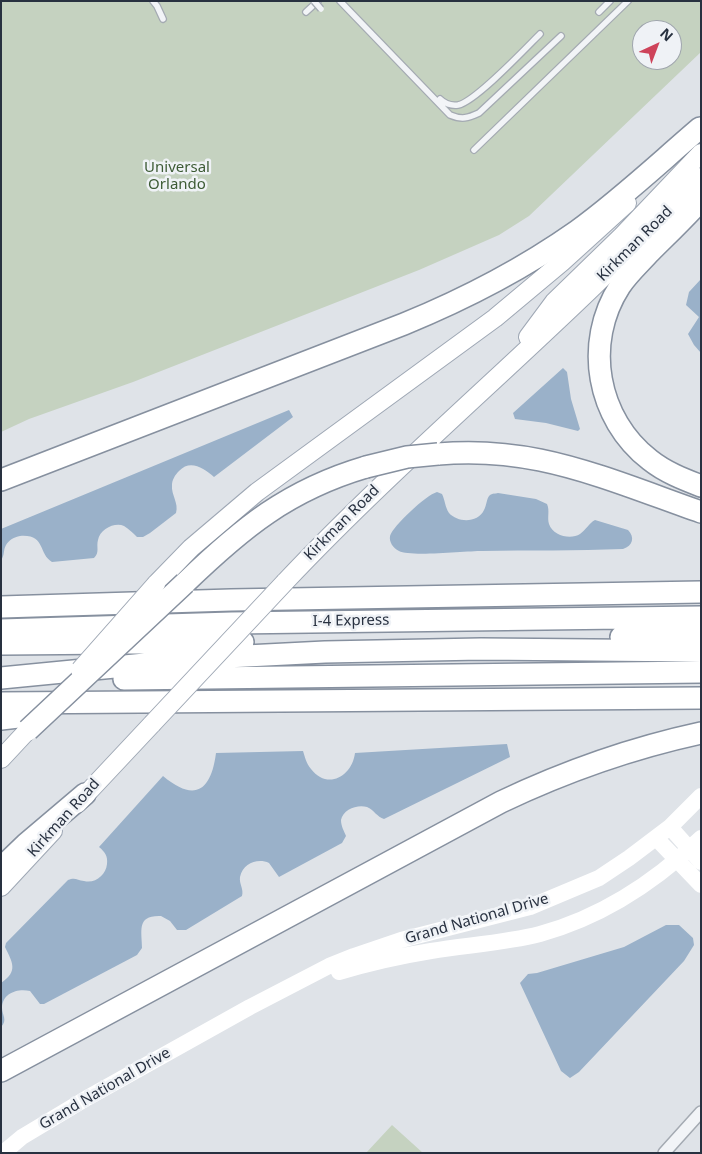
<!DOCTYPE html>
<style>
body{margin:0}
#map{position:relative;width:702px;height:1154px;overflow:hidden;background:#dfe3e8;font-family:"Noto Sans",sans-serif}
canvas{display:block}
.frame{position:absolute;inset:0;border:2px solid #283140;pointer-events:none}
.north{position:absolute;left:632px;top:20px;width:50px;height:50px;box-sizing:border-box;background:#eff2f6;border:1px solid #9fa5ad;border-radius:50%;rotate:43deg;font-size:14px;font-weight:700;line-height:20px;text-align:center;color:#283140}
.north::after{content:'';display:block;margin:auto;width:18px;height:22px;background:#ce435a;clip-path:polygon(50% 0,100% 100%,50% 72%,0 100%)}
</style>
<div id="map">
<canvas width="702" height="1154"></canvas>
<div class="frame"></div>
<div class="north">N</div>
</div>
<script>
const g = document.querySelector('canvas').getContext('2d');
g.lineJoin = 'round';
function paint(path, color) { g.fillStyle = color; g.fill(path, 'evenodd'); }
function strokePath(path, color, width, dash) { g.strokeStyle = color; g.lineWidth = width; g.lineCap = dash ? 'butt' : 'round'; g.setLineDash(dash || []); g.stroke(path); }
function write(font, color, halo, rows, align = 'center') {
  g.font = font + ' "Noto Sans",sans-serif'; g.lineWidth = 5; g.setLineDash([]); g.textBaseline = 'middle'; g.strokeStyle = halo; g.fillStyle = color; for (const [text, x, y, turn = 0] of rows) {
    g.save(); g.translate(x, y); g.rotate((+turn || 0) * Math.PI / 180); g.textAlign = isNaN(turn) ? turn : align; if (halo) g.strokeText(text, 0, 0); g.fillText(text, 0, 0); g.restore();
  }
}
const green = new Path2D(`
 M1 1H701V52L529 216 499 235 419 270 133 382 29 419 1 432ZM642 30H672V60H642Z
 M392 1125 423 1153H366Z`);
const water = new Path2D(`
 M701 279V353L694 345 688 334 699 317 686 305 689 292Z
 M563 368 567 372 571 399 580 429 578 431 546 423 515 419 513 413Z
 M289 410 293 417 214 477C204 468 190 459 179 471 175 475 172 480 172 485 171 495 179 503 176 513L150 533 143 537H137C133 533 129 529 124 526 115 522 100 529 98 540 96 547 100 552 94 558L52 562C38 554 46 534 20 536 14 537 9 540 6 545 3 550 5 555 1 560V529Z
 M437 492 442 494C445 500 445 507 449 513 458 523 478 523 484 510 487 505 486 499 490 495 493 493 495 494 498 493L536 499 547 504C550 511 547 517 549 524 553 536 571 540 580 534 586 530 589 523 595 520L628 530C635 537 633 546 623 549 576 551 529 550 482 551 466 551 410 557 399 551 393 548 389 542 390 536 393 526 426 495 437 492Z
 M507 744 510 757 384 819C377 817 374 810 367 807 358 804 343 809 341 820 341 826 344 831 346 836L342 843 279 877 269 863C258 858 243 863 240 877 239 884 244 889 242 896L186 930H177L170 921 161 916C136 915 142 931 142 948L137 955 44 1004H40L30 991C18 988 2 993 2 1008 2 1015 8 1020 1 1027V983C19 971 12 962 5 947L6 943 68 880C75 877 77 880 84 881 95 884 106 875 107 864 108 856 105 852 99 847L163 776C194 802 211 792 216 753L303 751C305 757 306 763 311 769 327 790 352 777 355 753Z
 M666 925H679L693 938 694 945 684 961 579 1072 570 1078 561 1071 520 983 528 974 537 973 624 947Z`);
const lane = new Path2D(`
 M153 1 157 6 163 19
 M340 1 450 115C462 120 468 118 479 113L561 36
 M306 12 318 1
 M599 12 610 1
 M440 99C444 103 451 106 458 105 475 102 525 49 540 34
 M474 150 628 1`);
const street = new Path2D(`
 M664 1153 701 1112`);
const secondary = new Path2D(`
 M670 827 701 862
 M656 838 701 885
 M339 972C369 963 400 956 431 951 467 945 505 943 540 934 602 917 655 882 701 838
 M3 1153 22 1137 87 1098 250 1007 329 966 354 956 401 940 530 907 599 878 629 858 670 827 701 796`);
const primary = new Path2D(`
 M528 337 554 302 622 236 701 153
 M285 582C418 441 570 320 701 177
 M156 584 191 548 257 492 495 318 562 262 627 203
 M1 759 28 730
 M77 804 152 724
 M1 887 53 831`);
const highway = new Path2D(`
 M701 200C685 218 667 235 650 252 640 263 628 274 620 286 583 343 597 419 650 460 665 472 683 479 701 486
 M438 454C472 451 506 453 540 460 594 471 649 494 701 512
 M1 480 404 324C465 299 523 269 577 231 620 200 659 163 700 128
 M185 583C242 528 288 490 366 467
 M1 607 231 600 701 592
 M1 630 232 623 701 617
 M621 637 701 636
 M1 644 243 642
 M1 678 207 658 325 652 481 649 701 651
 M124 679 701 672
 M1 703 701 698
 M1 719 44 714
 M1 868 26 844 85 794
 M1 1071 501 802C564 772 632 748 701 733`);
const laneBridge = new Path2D(`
 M314 1 321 9`);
const primaryBridge = new Path2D(`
 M80 670 156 584
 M152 724 285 582`);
const highwayBridge = new Path2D(`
 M366 467 407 457 438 454
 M28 730 185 583`);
const parkNames = [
 ["Universal",177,168],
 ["Orlando",177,185]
];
const streetNames = [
 ["Kirkman Road",635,244,-45],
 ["Kirkman Road",342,523,-45],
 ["I-4 Express",351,621,-1],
 ["Kirkman Road",64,818,-48],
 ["Grand National Drive",477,919,-16],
 ["Grand National Drive",105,1089,-30]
];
paint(green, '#c5d2c0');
paint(water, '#9ab1c9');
strokePath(lane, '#a4aab2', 8);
strokePath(street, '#a4aab2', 14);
strokePath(primary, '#9ea7b4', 20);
strokePath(highway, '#86909f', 24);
strokePath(lane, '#f2f4f7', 5.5);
strokePath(street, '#f2f4f7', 11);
strokePath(secondary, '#fff', 16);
strokePath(primary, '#fff', 18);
strokePath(highway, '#fff', 21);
strokePath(laneBridge, '#a4aab2', 8, []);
strokePath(primaryBridge, '#9ea7b4', 20, []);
strokePath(highwayBridge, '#86909f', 24, []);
strokePath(laneBridge, '#f2f4f7', 5.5);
strokePath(primaryBridge, '#fff', 18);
strokePath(highwayBridge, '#fff', 21);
write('15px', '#3d5b35', '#eff2f6', parkNames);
write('15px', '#283140', '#eff2f6', streetNames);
</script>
